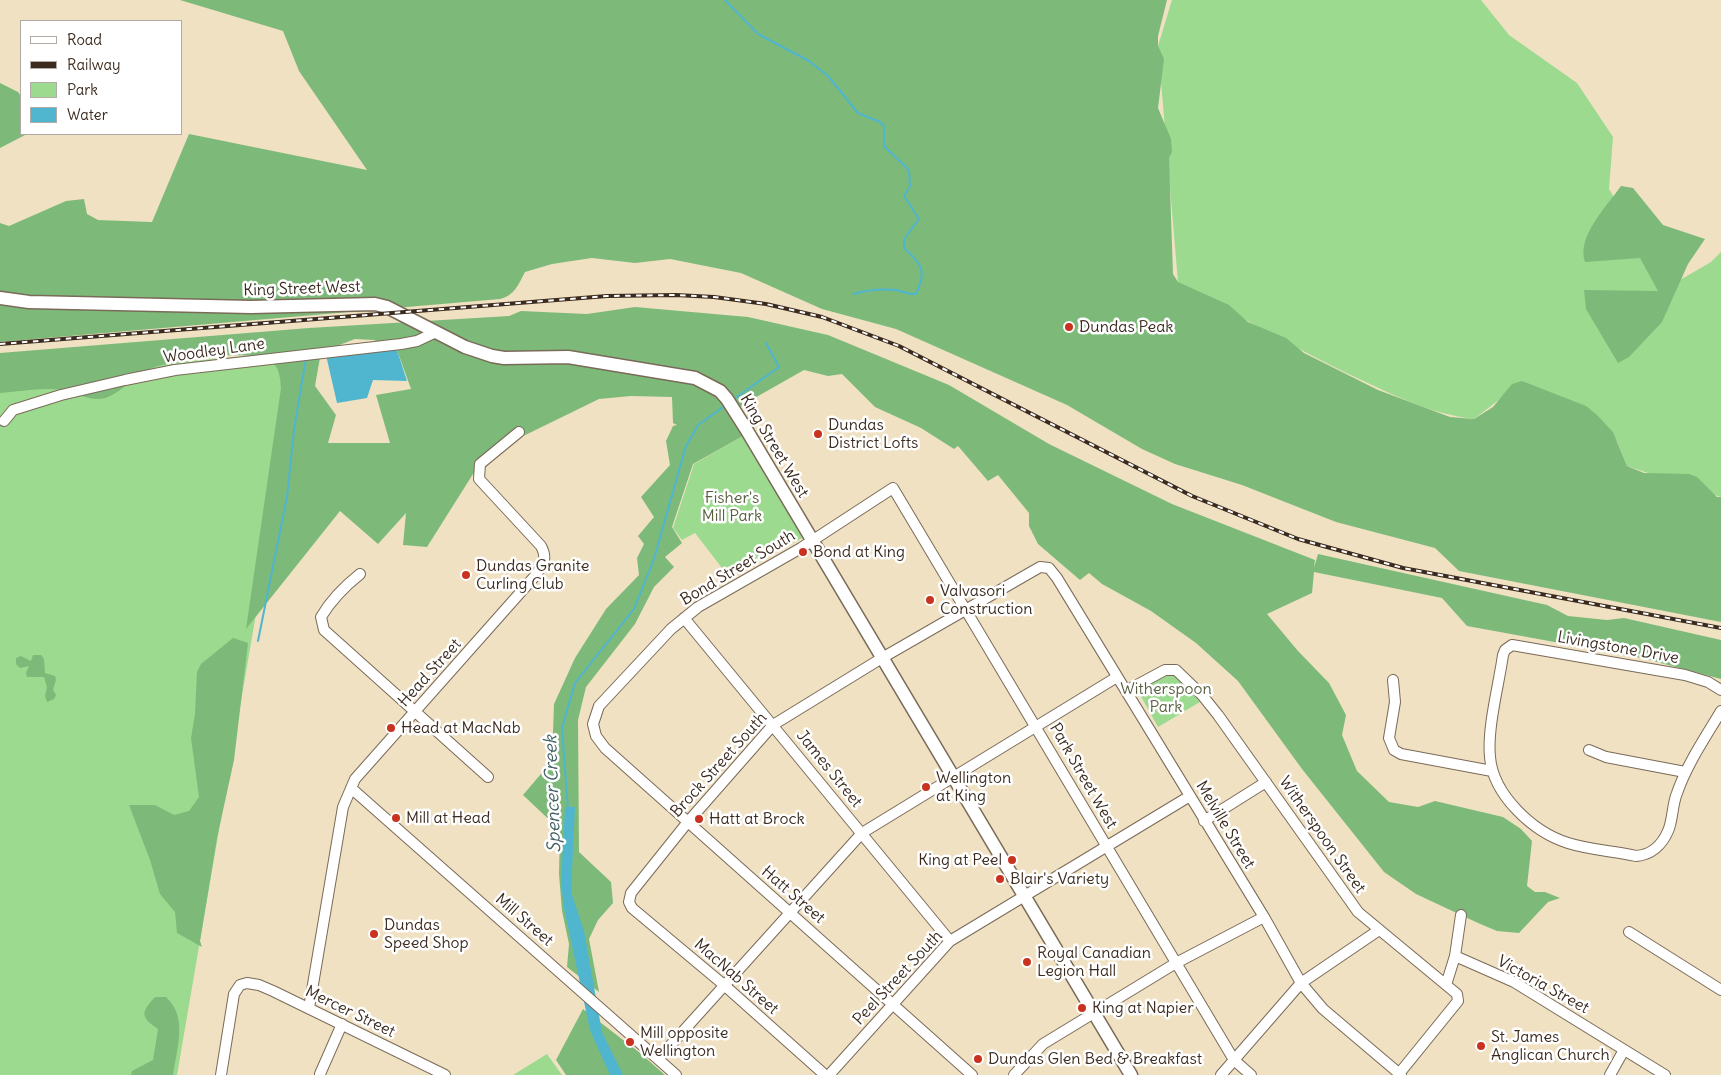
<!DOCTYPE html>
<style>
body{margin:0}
#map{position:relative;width:1721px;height:1075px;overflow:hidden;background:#f0e1c3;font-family:Delius,sans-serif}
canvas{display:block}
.legend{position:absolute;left:20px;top:20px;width:162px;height:115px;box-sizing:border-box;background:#fff;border:1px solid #b1aaa5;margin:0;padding:6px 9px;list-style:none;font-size:15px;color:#3b2a1e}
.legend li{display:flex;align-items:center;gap:10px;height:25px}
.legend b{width:25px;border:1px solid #b1aaa5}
</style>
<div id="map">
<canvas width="1721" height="1075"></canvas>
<ul class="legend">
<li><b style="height:6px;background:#fff"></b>Road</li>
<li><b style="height:6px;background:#3b2a1e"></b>Railway</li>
<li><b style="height:14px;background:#9cda8f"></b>Park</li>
<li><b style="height:14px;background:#50b5cf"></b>Water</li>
</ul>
</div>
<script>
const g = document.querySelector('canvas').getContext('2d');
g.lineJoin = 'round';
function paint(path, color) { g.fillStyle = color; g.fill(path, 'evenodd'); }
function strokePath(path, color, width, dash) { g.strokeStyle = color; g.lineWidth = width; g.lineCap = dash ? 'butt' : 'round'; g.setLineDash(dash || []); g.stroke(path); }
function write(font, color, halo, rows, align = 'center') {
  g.font = font + ' Delius,sans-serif'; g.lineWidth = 5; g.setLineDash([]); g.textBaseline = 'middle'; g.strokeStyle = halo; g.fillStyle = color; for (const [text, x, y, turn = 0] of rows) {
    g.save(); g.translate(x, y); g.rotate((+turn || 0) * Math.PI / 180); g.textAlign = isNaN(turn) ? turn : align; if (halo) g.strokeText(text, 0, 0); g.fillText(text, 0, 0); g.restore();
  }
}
const green = new Path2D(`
 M1172 0H1481L1509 35 1577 83 1613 137 1609 189 1668 287 1711 262 1721 252V497L1627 466 1617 441 1522 382 1474 419C1437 415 1404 400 1370 384 1304 354 1241 317 1178 282L1158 46Z
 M301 351 177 1075H0V378Z
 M743 436 804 537 729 577 695 533 682 540 673 528 694 464Z
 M1167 674 1177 677 1200 702 1158 727 1138 691Z
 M547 1054 562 1075H513Z`);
const forest = new Path2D(`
 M180 0H1167L1158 36V46L1164 59 1158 108 1171 139 1172 152 1169 158 1173 274 1178 282 1229 305 1248 322 1286 338 1304 353 1378 390 1450 417 1474 419 1493 407 1512 384 1522 381 1586 406 1597 415 1613 432 1627 466 1644 473 1689 474 1697 477 1717 497H1721V622L1459 571 1435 548 1336 522 1242 485 1175 464 1142 449 1067 405 896 329 822 309 741 273 670 259 635 263 592 258 552 264 525 272C518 285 515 295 500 299L0 342V223L9 226 66 201 84 199 87 214 98 220 152 222 189 134 367 170 299 71 283 31Z
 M0 83 18 92 21 96V134H27L0 148Z
 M1621 186 1633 188 1663 225 1705 239 1688 264 1662 322 1629 357 1618 363 1586 309 1584 290 1658 291 1640 258 1585 262C1576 237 1607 206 1621 186Z
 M635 307 748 317 828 335 949 385 1049 444 1172 504 1315 560 1314 568 1318 554 1547 605 1568 616 1607 620 1624 618 1721 640V679L1642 658 1467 626 1442 598 1314 572 1312 593 1267 614 1298 651 1329 683 1346 715 1342 735 1357 771 1389 802 1418 807 1435 801 1503 817 1521 829 1532 841 1527 886 1535 892H1545L1560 898 1548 902 1519 933 1497 931 1478 923 1416 894 1384 872 1302 769 1238 681 1196 643 1151 611 1102 584 1089 573 1080 580 1038 544 1029 526V513L998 475 988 481 958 446 954 449 921 428 875 407 842 374 828 376 804 370 744 404 731 415 743 436 693 464 672 527 682 543 665 557 674 567 654 587 635 624 586 687 578 720 579 852 611 882 613 903 598 920 589 939 599 992 567 967 569 944 562 911 559 874 560 830 523 795 552 761 554 704 575 658 606 609 639 575 637 558 644 544 638 536 654 517 641 497 670 465 666 441 673 426 677 425 673 423 672 397 631 396 599 399 511 442 473 474 427 547 403 545 406 513 378 544 340 511 246 629 281 388C280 379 280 370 273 363 255 347 172 359 150 369 136 376 119 394 105 398 88 402 77 392 61 390 44 387 18 392 0 393V353L309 328 509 316 521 311 587 314ZM355 339 374 340 397 350 411 389 376 395 390 443H328L336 415 315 386 321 352Z
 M233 638 248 643 234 760 217 838 200 941 202 947 177 933 175 912 160 894 150 860 129 805H155L174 815 189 811 199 797 191 738 195 714 197 672 201 664Z
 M33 655H41L44 659 45 673 55 676 56 680 53 690 56 695 54 699 47 702 45 696 47 687 44 677H27L26 673 29 666 20 668 16 664V658L21 656 31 661Z
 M155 997H166C188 1017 177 1048 173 1075H131L132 1071 153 1060 158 1029C140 1017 141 1012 155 997Z
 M583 1009 640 1053 665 1075H566L556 1060Z`);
const water = new Path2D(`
 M397 350 407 381 373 380 367 398 337 403 326 355Z
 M565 807H575L571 892 584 931 602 1032 623 1075H610L590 1030 564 908 561 882Z`);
const stream = new Path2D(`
 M725 0 758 34 809 61 828 76 858 113 880 122 884 126V146L909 170 910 186 904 196 919 219 904 239V248C922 264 927 271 916 294 908 295 903 291 896 290 883 289 866 290 854 294
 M734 399 779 367 766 343
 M258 641 287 497 294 430 306 358
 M568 809 562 728 575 683 634 609 654 559 686 446 698 425 726 405`);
const minor = new Path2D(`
 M4 421 13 410 61 395 125 380 175 370 401 344 417 341 434 333
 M360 574C345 586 331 600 321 617L324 630 488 777
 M684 618 950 941
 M1393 680 1395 702 1389 738 1394 750 1401 754 1492 771
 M1721 690 1708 682 1685 675 1512 645 1505 650 1503 655C1499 684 1487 728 1490 757 1493 795 1533 832 1568 843 1590 850 1614 851 1636 856 1651 855 1662 845 1668 831 1673 820 1672 805 1677 793 1687 764 1705 738 1721 711
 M1126 691 1165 670H1176L1202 695 1218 715 1358 912 1457 994 1458 1001 1398 1075
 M1589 750 1606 757 1685 772
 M351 788 676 1075
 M1204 821 1266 782
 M1629 932 1721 990
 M1455 956 1514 982 1665 1075
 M1446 985 1455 956 1461 915
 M309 1008 343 807 355 779 535 576C543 565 548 559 541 546L479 479 480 464 519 432
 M658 1059 862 833 1117 677
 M320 1074 342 1024
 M221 1075 234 994 240 985 247 983 259 985 273 991 445 1075
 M825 1075 724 985 632 908 629 902 631 893 687 823 773 725 882 658 1040 567 1049 568 1057 578 1264 917 1301 983 1323 1009 1401 1075
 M829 1075 950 941 1190 796
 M972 1075 605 748 596 736 593 724 599 706 671 629 698 607 801 548 893 488 1234 1060 1251 1075
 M1014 1075 1043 1044 1176 963 1264 917
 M1221 1075 1301 983 1379 930
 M1610 1075 1624 1050`);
const major = new Path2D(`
 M0 298 29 302 251 307 375 304 387 307 465 347 492 356 504 358 568 357 695 378 720 391 727 399 746 429 1131 1075`);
const rail = new Path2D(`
 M0 344 607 296 676 295 714 297 766 304 822 317 899 346 1192 496 1298 539 1403 568 1721 628`);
const markers = [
 [1069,327,5,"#c8321e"],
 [818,434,5,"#c8321e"],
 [803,552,5,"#c8321e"],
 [466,575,5,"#c8321e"],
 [930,600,5,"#c8321e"],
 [391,728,5,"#c8321e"],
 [926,787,5,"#c8321e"],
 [396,818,5,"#c8321e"],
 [699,819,5,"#c8321e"],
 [1012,860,5,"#c8321e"],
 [1000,879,5,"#c8321e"],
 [374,934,5,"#c8321e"],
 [1027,962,5,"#c8321e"],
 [1082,1008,5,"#c8321e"],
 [630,1042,5,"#c8321e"],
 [1481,1046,5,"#c8321e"],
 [978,1059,5,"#c8321e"]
];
const streetNames = [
 ["King Street West",302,289,-2],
 ["Woodley Lane",214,351,-8],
 ["King Street West",774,446,59],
 ["Bond Street South",738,568,-31],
 ["Livingstone Drive",1618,648,10],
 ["Head Street",430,673,-48],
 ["Brock Street South",719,765,-48],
 ["James Street",829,769,51],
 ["Park Street West",1083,776,60],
 ["Melville Street",1225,825,59],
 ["Witherspoon Street",1322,835,55],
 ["Hatt Street",793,895,41],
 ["Mill Street",524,920,41],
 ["MacNab Street",736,977,41],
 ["Peel Street South",898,978,-47],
 ["Victoria Street",1543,985,29],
 ["Mercer Street",350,1012,26]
];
const poiNames = [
 ["Dundas Peak",1079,327],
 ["Dundas",828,425],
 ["District Lofts",828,443],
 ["Bond at King",813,552],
 ["Dundas Granite",476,566],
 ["Curling Club",476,584],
 ["Valvasori",940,591],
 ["Construction",940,609],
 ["Head at MacNab",401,728],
 ["Wellington",936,778],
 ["at King",936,796],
 ["Mill at Head",406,818],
 ["Hatt at Brock",709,819],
 ["King at Peel",1002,860,"right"],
 ["Blair's Variety",1010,879],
 ["Dundas",384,925],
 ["Speed Shop",384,943],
 ["Royal Canadian",1037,953],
 ["Legion Hall",1037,971],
 ["King at Napier",1092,1008],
 ["Mill opposite",640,1033],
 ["Wellington",640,1051],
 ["St. James",1491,1037],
 ["Anglican Church",1491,1055],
 ["Dundas Glen Bed & Breakfast",988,1059]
];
const parkNames = [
 ["Fisher's",732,498],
 ["Mill Park",732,516],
 ["Witherspoon",1166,689],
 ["Park",1166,707]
];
const waterNames = [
 ["Spencer Creek",553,794,-92]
];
paint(green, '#9cda8f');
paint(forest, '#7dba7a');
paint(water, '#50b5cf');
strokePath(stream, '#50b5cf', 2);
strokePath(minor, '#7a6a58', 12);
strokePath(major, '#7a6a58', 15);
strokePath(minor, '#fff', 10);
strokePath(major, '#fff', 12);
strokePath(rail, '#3b2a1e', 4);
strokePath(rail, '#fff', 2, [5.5]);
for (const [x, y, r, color] of markers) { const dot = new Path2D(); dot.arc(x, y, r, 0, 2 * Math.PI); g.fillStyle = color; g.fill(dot); strokePath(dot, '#fff', 2); }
write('16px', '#3b2a1e', '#fff', streetNames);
write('16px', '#3b2a1e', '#fff', poiNames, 'left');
write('16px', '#585f40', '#fff', parkNames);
write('italic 18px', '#436265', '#fff', waterNames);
</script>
